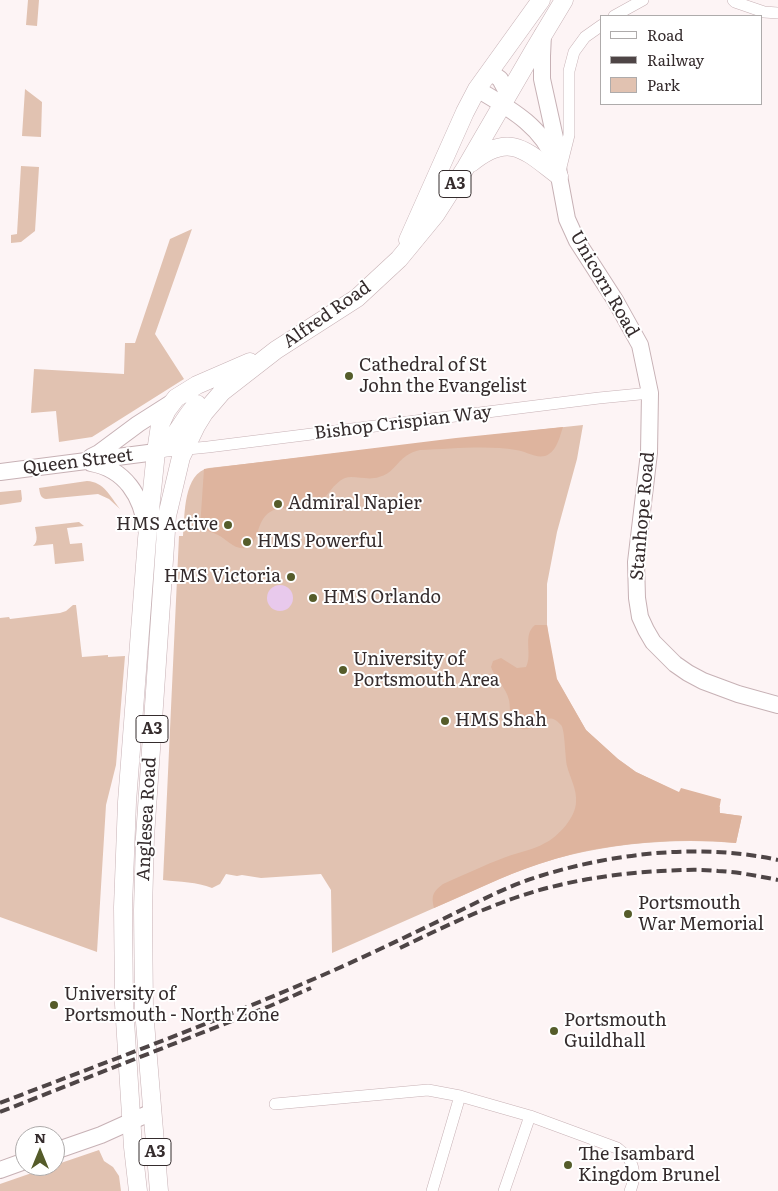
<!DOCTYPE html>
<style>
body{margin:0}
#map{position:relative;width:778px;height:1191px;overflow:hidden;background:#fdf4f5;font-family:Literata,serif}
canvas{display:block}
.legend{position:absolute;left:600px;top:15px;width:162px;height:90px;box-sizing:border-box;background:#fff;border:1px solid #aeabab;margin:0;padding:6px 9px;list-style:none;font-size:15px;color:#352c2d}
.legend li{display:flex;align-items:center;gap:10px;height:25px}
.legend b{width:25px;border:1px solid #aeabab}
.north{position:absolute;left:15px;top:1126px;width:50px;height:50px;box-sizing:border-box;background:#fff;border:1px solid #aeabab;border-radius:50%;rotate:0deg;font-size:14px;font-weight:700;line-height:20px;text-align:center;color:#352c2d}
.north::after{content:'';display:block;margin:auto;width:18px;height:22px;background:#555c2a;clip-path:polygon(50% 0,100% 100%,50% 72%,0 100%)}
</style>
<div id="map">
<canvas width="778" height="1191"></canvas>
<ul class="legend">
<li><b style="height:6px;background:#fff"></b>Road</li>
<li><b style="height:6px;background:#4e4546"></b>Railway</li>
<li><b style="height:14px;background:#e1c2b1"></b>Park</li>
</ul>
<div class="north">N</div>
</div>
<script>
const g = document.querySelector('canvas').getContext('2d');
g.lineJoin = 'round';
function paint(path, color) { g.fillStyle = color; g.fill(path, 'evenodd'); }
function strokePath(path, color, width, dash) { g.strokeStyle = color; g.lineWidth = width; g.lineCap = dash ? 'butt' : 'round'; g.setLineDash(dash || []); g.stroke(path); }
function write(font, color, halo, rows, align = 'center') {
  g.font = font + ' Literata,serif'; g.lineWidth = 4; g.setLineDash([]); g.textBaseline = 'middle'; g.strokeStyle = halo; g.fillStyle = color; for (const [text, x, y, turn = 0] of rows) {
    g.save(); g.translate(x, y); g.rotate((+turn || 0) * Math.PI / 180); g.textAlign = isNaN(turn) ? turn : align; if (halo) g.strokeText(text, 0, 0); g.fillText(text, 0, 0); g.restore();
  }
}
const green = new Path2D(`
 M28 0H39L37 26 26 25Z
 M25 89 42 102 41 137 22 136Z
 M21 166 39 167 35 231 21 242 11 243V235L17 234Z
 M192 229 155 334 184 379 92 437 59 442 56 411 31 413 34 369 124 374 125 343H135L170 239Z
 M583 425 577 459 557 532 547 584V625L553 673 586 730 618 759 636 772 659 783 679 793 720 807V813L742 816 736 843C683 838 623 842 570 855 531 864 494 881 457 898 415 916 374 935 332 953L331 890 321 874 261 878 242 875 237 876 226 874 220 884 212 888C197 882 180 882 163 880L179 536H183C185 515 183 473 209 468 334 454 459 438 583 425Z
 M87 481C104 482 110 496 120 509L109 499 98 494 46 499C40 498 40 493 39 488Z
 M21 490 22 499 21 502 0 505V492Z
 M79 522 84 526 67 528 70 544 82 543 84 561 55 564 53 544 33 546C39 541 36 534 35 527Z
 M73 605H76L82 657 108 655V657L125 656 116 765 106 805 97 952 0 917V618L9 617 10 619 60 613 66 611Z
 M99 1150 104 1161 113 1167 119 1176 121 1191H0V1184L52 1166H55V1165Z`);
const forest = new Path2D(`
 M563 427C560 436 557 449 549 454 539 461 526 451 516 450 487 445 450 449 420 450 415 451 410 453 406 456 396 463 392 474 379 477 368 481 354 475 345 478 331 484 324 504 311 509 297 514 283 503 270 512 255 521 260 545 245 548 235 550 226 539 218 535 212 532 206 530 200 528L204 469 456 438Z
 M535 625H547L557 679 586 730 618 759 636 772 679 792 681 788 721 799 719 810 720 813 742 816 736 843C673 837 600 843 539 864 503 876 469 893 434 908 431 895 433 892 443 884 464 875 484 865 506 857 519 852 533 850 545 843 558 837 576 817 576 802 577 789 570 778 567 766 565 757 565 729 561 725 544 705 536 738 517 727 508 722 511 709 509 700 506 687 495 679 491 667L493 661 501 658 517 668 526 667C533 654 522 635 535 625Z`);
const water = new Path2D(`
 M267 598a13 13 0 1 1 26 0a13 13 0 1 1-26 0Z`);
const street = new Path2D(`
 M733 0 735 2 764 12 778 13
 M614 16 643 0
 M561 167 569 135V71L574 52 585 37 602 25
 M157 452 208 447 599 398 650 393
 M275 1104 428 1090 460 1096 530 1116 617 1148C622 1152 629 1156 631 1163 635 1171 634 1183 630 1191
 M432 1191 460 1096
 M504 1191 530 1116`);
const secondary = new Path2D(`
 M543 34 542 56V79L555 138 559 176 567 219 577 241 615 300 640 345 650 393 649 453 636 562 637 598 640 617 646 630 653 642 675 664 688 673 703 681 738 694 778 705
 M490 72 500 79 508 94
 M477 89C507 107 543 126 555 162
 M91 457 99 453 138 424 171 403
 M91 463C125 469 142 496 146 529
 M0 472 156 452
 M55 1151 101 1135 152 1112
 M0 1170 25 1161`);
const primary = new Path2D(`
 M471 163C510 131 526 151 559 176
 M408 240 465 112 477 89 541 0
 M156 452C177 439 181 421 197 404
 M138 1191 133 1147 124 1004 123 907 127 802 147 539 156 452 160 425 167 410 176 398 197 385 250 362
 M159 1191 144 1010 143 910 145 837 167 516 181 457 196 426 204 413 222 392 276 350 357 298 399 259 436 214 466 167 534 50 564 0`);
const rail = new Path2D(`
 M400 948C433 932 466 916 501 903 552 883 607 874 661 871 680 870 699 869 718 871 738 872 758 876 778 880
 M0 1103C101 1064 202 1027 302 984 350 964 397 941 445 918 476 903 507 886 540 876 614 853 701 843 778 860
 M0 1112 270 1006 311 988`);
const markers = [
 [349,376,5,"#555c2a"],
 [278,504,5,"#555c2a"],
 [228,525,5,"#555c2a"],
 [247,542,5,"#555c2a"],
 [291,577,5,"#555c2a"],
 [313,598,5,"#555c2a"],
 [343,670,5,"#555c2a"],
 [445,721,5,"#555c2a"],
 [628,914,5,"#555c2a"],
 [54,1005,5,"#555c2a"],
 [554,1031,5,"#555c2a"],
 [568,1165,5,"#555c2a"]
];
const shields = [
 [455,184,32],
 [152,729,32],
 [155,1152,32]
];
const shieldNames = [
 ["A3",455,184],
 ["A3",152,729],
 ["A3",155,1152]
];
const streetNames = [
 ["Unicorn Road",604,284,60],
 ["Alfred Road",327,315,-35],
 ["Bishop Crispian Way",403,423,-7],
 ["Queen Street",78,462,-7],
 ["Stanhope Road",643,516,-85],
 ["Anglesea Road",147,819,-87]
];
const poiNames = [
 ["Cathedral of St",359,366],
 ["John the Evangelist",359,387],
 ["Admiral Napier",288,504],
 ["HMS Active",218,525,"right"],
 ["HMS Powerful",257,542],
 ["HMS Victoria",281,577,"right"],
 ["HMS Orlando",323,598],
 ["University of",353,660],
 ["Portsmouth Area",353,681],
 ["HMS Shah",455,721],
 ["Portsmouth",638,904],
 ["War Memorial",638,925],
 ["University of",64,995],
 ["Portsmouth - North Zone",64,1016],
 ["Portsmouth",564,1021],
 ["Guildhall",564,1042],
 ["The Isambard",578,1155],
 ["Kingdom Brunel",578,1176]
];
paint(green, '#e1c2b1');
paint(forest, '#deb49e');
paint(water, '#e8c9ec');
strokePath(street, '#c7b1b5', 12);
strokePath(secondary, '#c7b1b5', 18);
strokePath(primary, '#c7b1b5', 19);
strokePath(street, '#fff', 11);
strokePath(secondary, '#fff', 16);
strokePath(primary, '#fff', 18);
strokePath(rail, '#4e4546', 4, [10, 5]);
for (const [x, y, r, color] of markers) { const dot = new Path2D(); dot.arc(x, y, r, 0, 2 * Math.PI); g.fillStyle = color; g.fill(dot); strokePath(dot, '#fff', 2); }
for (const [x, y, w] of shields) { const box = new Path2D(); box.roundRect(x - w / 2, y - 13.5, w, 27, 4); g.fillStyle = '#fff'; g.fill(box); strokePath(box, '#352c2d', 1); }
write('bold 16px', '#352c2d', null, shieldNames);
write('18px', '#352c2d', '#fff', streetNames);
write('18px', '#352c2d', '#fff', poiNames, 'left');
</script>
